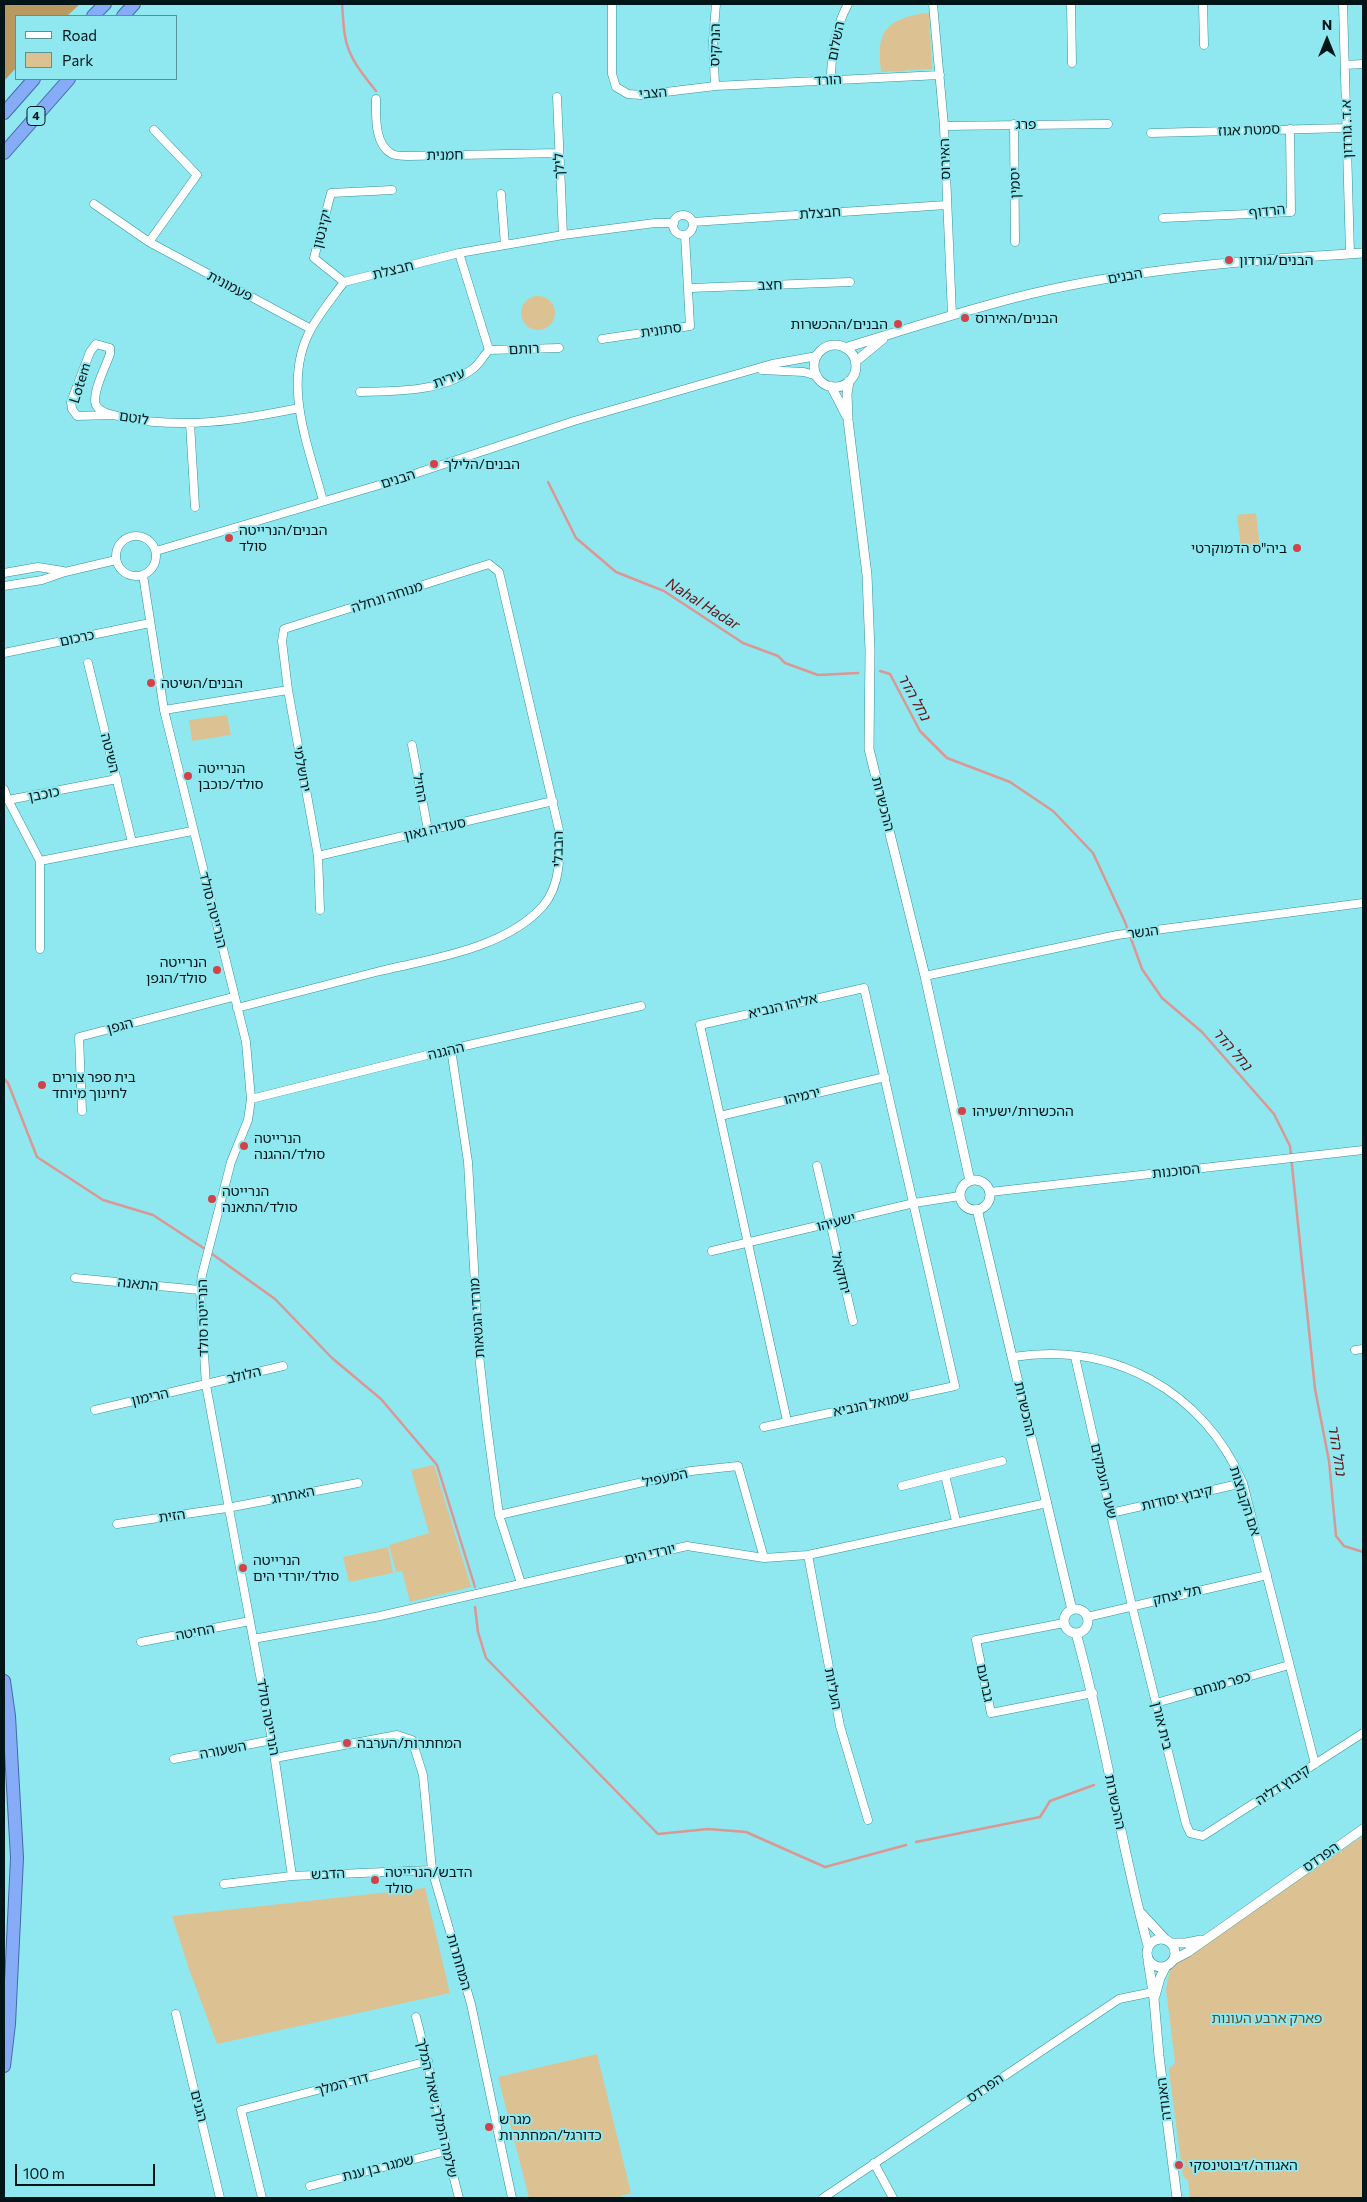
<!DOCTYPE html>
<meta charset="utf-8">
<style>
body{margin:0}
#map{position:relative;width:1367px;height:2202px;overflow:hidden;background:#8fe8ef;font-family:Commissioner,sans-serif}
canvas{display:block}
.frame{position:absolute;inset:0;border:5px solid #001518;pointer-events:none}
.legend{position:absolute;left:15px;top:15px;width:162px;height:65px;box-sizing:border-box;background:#8fe8ef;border:1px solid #569499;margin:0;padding:6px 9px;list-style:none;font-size:15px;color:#001518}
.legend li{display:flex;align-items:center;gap:10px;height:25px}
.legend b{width:25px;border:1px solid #569499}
.north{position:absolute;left:1302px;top:15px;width:50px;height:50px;-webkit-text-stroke:4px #8fe8ef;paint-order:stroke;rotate:0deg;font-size:14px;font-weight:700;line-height:20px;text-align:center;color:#001518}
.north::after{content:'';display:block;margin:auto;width:18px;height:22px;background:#001518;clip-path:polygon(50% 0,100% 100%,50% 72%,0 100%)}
.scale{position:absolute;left:15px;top:2164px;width:140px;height:22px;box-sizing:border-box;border:2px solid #001518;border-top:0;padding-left:6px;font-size:15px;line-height:18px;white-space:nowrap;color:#001518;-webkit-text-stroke:4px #8fe8ef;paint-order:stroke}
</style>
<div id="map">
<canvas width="1367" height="2202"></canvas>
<div class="frame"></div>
<ul class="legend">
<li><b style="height:6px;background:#fff"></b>Road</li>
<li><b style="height:14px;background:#dcc292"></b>Park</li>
</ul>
<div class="north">N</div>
<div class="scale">100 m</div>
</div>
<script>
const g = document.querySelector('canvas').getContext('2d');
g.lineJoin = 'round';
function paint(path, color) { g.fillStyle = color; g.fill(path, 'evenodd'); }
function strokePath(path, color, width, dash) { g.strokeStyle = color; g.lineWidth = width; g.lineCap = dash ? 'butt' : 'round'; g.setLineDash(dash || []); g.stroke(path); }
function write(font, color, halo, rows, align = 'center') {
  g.font = font + ' Commissioner,"Noto Sans Hebrew",sans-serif'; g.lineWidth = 4; g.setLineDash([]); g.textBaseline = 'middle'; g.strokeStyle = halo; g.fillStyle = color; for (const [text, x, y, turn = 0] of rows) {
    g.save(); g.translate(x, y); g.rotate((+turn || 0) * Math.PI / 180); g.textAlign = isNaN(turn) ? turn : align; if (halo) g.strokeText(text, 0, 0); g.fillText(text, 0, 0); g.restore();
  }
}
const green = new Path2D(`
 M929 13 932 69 881 72C880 60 878 46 883 35 890 19 914 14 929 13Z
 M521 313a17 17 0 1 1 34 0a17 17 0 1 1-34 0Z
 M1256 513 1260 548 1241 549 1237 515Z
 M227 715 231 735 192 741 189 720Z
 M434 1465 471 1587 410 1602 402 1571 396 1572 389 1545 429 1533 411 1470Z
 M388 1547 393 1573 349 1582 343 1557Z
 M1363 1836V2198H1190L1188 2180 1183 2176 1169 2072V2068L1175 2063 1166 1989 1171 1965Z
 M425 1888 450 1993 217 2044 189 1969 172 1916Z
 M597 2054 631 2193 621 2196 622 2198H529L498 2077Z`);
const forest = new Path2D(`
 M4 4H80L67 16H16V68L4 81Z`);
const stream = new Path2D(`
 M342 4C343 14 343 25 345 36 348 57 363 75 376 91
 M548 482 576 538 616 572 664 591 743 643 778 656 785 663 818 675 858 673
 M880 671 890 674 920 731 947 758 1010 782 1053 811 1093 853 1125 922 1142 969 1162 998 1202 1032 1274 1114 1290 1146 1315 1389 1329 1461 1336 1536 1344 1546 1363 1552
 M4 1079 8 1083 37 1157 103 1200 153 1215 208 1251 275 1299 332 1358 381 1399 437 1465 475 1587
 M475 1607 478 1632 486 1658 658 1834 708 1829 746 1832 825 1867 906 1845
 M916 1842 1040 1817 1050 1801 1094 1785`);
const minor = new Path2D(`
 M612 4V74L616 87 628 94 641 95 715 86 940 75
 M933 4 944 126 952 315
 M1071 4 1072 63
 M1203 4 1204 45
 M1343 4 1350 254
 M1345 65 1363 64
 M831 80C831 53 835 28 848 4
 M715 86 713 41 716 4
 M557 97 563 235
 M376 99C376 116 374 144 392 154 396 156 403 156 408 156L558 153
 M1014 124 1015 242
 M944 126 1108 124
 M1151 133 1347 128
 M501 194 505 245
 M94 204 149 242 311 329
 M673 225a10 10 0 1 1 20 0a10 10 0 1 1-20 0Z
 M1163 218 1291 212 1290 129
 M693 222 946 205
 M149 242 197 175 154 130
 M344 282 314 258 331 193 392 190
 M690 288 850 282
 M602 339 690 326 685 235
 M489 350 559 348
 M762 370 804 372 817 376
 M360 392C397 391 443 392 474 368 480 363 484 355 489 350L459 253
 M113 415 77 416 72 409 71 402 90 352 96 344 110 348V354C106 366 91 394 96 405 101 414 114 415 123 417 181 430 241 420 299 408
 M190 423 195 507
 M323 501C309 447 281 383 311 329 320 313 333 297 344 282L459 253 563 235 655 223H674
 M116 556a20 20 0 1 1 40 0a20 20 0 1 1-40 0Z
 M156 551 396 480 574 421 772 364 817 356
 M4 573 38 567 63 571
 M143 575 164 710 246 1042 251 1099 248 1120 231 1162 202 1275 200 1290 206 1385 272 1740 292 1876
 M4 586 42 580 65 572 116 560
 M4 653 150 623
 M88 663 132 842
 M164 710 288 690
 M412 745 428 830
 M4 789 8 800
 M318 856 553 801
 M40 861 192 831
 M40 949V861L8 800 117 779
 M925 976 1117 935 1363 903
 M237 1008C283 996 330 984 376 972 430 959 505 949 543 906 561 885 560 855 559 830L499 572 489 564 284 629 282 641 288 690 318 856 320 910
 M451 1049 468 1162 479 1355 487 1426 499 1515 521 1583
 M251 1099 451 1049 641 1006
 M82 1111 79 1037 233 997
 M720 1116 885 1077
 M817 1166 853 1321
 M990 1192 1363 1150
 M712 1251 914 1203 960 1196
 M75 1278 200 1290
 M1355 1350 1363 1349
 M1013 1357C1113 1341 1203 1391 1243 1483L1315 1764
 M1075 1357 1132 1606 1186 1824 1190 1833 1203 1836 1363 1733
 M95 1410 283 1366
 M764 1427 955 1386 864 988 700 1025 787 1421
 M902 1486 945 1475
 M1111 1513 1243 1483
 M499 1515 691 1471 738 1466 764 1558
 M956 1521 945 1475 1002 1461
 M117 1524 227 1508 358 1483
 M808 1555 840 1726 868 1820
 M1087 1617 1267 1575
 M1064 1623 976 1640 991 1713 1093 1693
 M253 1639 380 1616 687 1546 764 1558 808 1555 1047 1503
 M141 1642 250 1621
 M1156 1703 1289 1665
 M275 1758 397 1735 412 1740 423 1775 432 1870 471 2004 512 2198
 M174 1759 272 1740
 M224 1884 292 1876 432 1870
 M176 2014 220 2198
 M416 2017C432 2077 443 2138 459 2198
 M874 2163 893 2198
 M310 2186 446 2151
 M262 2198 241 2110 428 2061
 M823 2198 1119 1999 1153 1992`);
const tertiary = new Path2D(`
 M814 366a21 21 0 1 1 42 0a21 21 0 1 1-42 0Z
 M845 348C907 329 968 309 1030 294 1139 268 1252 260 1363 253
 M855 362 883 339
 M849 381 847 394 848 420 867 575 870 651 869 749 925 976 970 1181
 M831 386 846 415
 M960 1195a15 15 0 1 1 30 0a15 15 0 1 1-30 0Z
 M977 1209 1072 1610
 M1064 1621a12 12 0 1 1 24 0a12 12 0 1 1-24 0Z
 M1076 1633C1105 1736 1120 1842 1148 1946
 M1140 1912 1165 1939
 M1147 1953a14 14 0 1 1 28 0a14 14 0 1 1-28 0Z
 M1171 1943H1186L1201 1940
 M1148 1960 1154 1999 1159 2056 1177 2198
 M1173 1960 1188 1952 1363 1829
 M1155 1996 1160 1978 1166 1966`);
const trunk = new Path2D(`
 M93 16 105 4
 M123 16 134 4
 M4 113 34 79
 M4 153 69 79
 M4 1681 9 1716 17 1858 9 2024 4 2066`);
const markers = [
 [1229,260,5,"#d24349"],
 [965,318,5,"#d24349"],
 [898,324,5,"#d24349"],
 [434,464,5,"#d24349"],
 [229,538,5,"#d24349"],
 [1297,548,5,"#d24349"],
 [151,683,5,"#d24349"],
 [188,776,5,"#d24349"],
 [217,970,5,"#d24349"],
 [42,1085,5,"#d24349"],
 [962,1111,5,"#d24349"],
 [244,1146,5,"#d24349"],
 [212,1199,5,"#d24349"],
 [243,1568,5,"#d24349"],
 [347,1743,5,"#d24349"],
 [375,1880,5,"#d24349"],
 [489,2127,5,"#d24349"],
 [1179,2165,5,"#d24349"]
];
const shields = [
 [36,116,18]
];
const shieldNames = [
 ["4",36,116]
];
const streetNames = [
 ["השלום",836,41,-78],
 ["הנרקיס",715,45,-89],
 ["הורד",828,80,-3],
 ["הצבי",653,93,-5],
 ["פרג",1026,124],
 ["א.ד. גורדון",1347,129,-92],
 ["סמטת אגוז",1249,130,-2],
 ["חמנית",445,155,-1],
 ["האירוס",945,159,-92],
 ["לילך",559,166,-93],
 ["יסמין",1015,183,-91],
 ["הרדוף",1267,211,-6],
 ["חבצלת",820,213,-4],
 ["יקינטון",322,229,-76],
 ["חבצלת",393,270,-14],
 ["הבנים",1125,276,-10],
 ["חצב",770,285,-2],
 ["פעמונית",230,286,28],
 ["סתונית",661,330,-8],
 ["רותם",524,349,-2],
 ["עירית",449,378,-21],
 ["Lotem",80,383,-73],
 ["לוטם",134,418,9],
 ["הבנים",398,479,-17],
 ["מנוחה ונחלה",387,597,-18],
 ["כרכום",77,638,-12],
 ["השיטה",110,753,76],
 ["ירושלמי",302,769,80],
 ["החיל",420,788,79],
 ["כוכבן",44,794,-11],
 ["ההכשרות",883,804,76],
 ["סעדיה גאון",435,829,-13],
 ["הבבלי",558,849,-89],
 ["הנרייטה סולד",213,910,76],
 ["הגשר",1143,932,-7],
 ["אליהו הנביא",783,1006,-13],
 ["הגפן",120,1026,-15],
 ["ההגנה",446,1051,-13],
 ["ירמיהו",802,1096,-13],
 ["הסוכנות",1176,1171,-6],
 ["ישעיהו",836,1222,-14],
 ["יחזקאל",841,1273,76],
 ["התאנה",138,1284,6],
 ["הנרייטה סולד",203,1318,-91],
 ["מורדי הגטאות",477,1318,-94],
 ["הלולב",244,1375,-14],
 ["הרימון",150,1397,-13],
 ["שמואל הנביא",871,1404,-12],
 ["ההכשרות",1025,1409,77],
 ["המעפיל",665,1478,-12],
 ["שער העמקים",1104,1481,77],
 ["האתרוג",293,1495,-11],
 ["קיבוץ יסודות",1177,1498,-13],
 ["אם הקבוצות",1245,1501,72],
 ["הזית",172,1516,-8],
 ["יורדי הים",650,1554,-13],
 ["תל יצחק",1177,1595,-13],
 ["החיטה",195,1632,-11],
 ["גברעם",985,1683,78],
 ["כפר מנחם",1222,1684,-16],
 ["העליות",833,1689,79],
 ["הנרייטה סולד",268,1717,80],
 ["בית אורן",1162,1726,76],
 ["השעורה",223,1750,-11],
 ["קיבוץ דליה",1283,1785,-33],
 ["ההכשרות",1115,1802,78],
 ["הפרדס",1321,1857,-35],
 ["הדבש",328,1874,-3],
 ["המחתרות",459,1962,74],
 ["דוד המלך",342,2084,-15],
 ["הפרדס",985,2088,-34],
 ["האגודה",1164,2099,-97],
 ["הגנים",199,2106,76],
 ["שלמה המלך; שאול המלך",437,2108,77],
 ["שמגר בן ענת",378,2168,-14]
];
const poiNames = [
 ["הבנים/גורדון",1239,260],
 ["הבנים/האירוס",975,318],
 ["הבנים/ההכשרות",888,324,"right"],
 ["הבנים/הלילך",444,464],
 ["הבנים/הנרייטה",239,530],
 ["סולד",239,546],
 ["ביה\"ס הדמוקרטי",1287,548,"right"],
 ["הבנים/השיטה",161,683],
 ["הנרייטה",198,768],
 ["סולד/כוכבן",198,784],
 ["הנרייטה",207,962,"right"],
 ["סולד/הגפן",207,978,"right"],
 ["בית ספר צורים",52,1077],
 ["לחינוך מיוחד",52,1093],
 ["ההכשרות/ישעיהו",972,1111],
 ["הנרייטה",254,1138],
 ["סולד/ההגנה",254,1154],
 ["הנרייטה",222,1191],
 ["סולד/התאנה",222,1207],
 ["הנרייטה",253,1560],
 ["סולד/יורדי הים",253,1576],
 ["המחתרות/הערבה",357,1743],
 ["הדבש/הנרייטה",385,1872],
 ["סולד",385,1888],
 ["מגרש",499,2119],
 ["כדורגל/המחתרות",499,2135],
 ["האגודה/ז׳בוטינסקי",1189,2165]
];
const parkNames = [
 ["פארק ארבע העונות",1267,2018]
];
const waterNames = [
 ["Nahal Hadar",703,604,32],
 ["נחל הדר",914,697,61],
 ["נחל הדר",1232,1049,49],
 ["נחל הדר",1337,1450,81]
];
paint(green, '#dcc292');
paint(forest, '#b89a61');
strokePath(stream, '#da9793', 2.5);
strokePath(minor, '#359198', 9);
strokePath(tertiary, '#359198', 10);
strokePath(trunk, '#436aa8', 14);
strokePath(minor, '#fff', 8);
strokePath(tertiary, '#fff', 9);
strokePath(trunk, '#86acf7', 12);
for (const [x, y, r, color] of markers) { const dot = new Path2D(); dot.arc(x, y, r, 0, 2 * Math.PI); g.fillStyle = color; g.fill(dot); strokePath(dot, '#8fe8ef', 2); }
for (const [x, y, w] of shields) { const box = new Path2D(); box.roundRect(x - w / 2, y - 9.5, w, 19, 4); g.fillStyle = '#8fe8ef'; g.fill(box); strokePath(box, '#001518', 1); }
write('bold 12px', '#001518', null, shieldNames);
write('14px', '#001518', '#8fe8ef', streetNames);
write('14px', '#001518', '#8fe8ef', poiNames, 'left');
write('14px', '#604a1e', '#8fe8ef', parkNames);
write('italic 15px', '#66161b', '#8fe8ef', waterNames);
</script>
